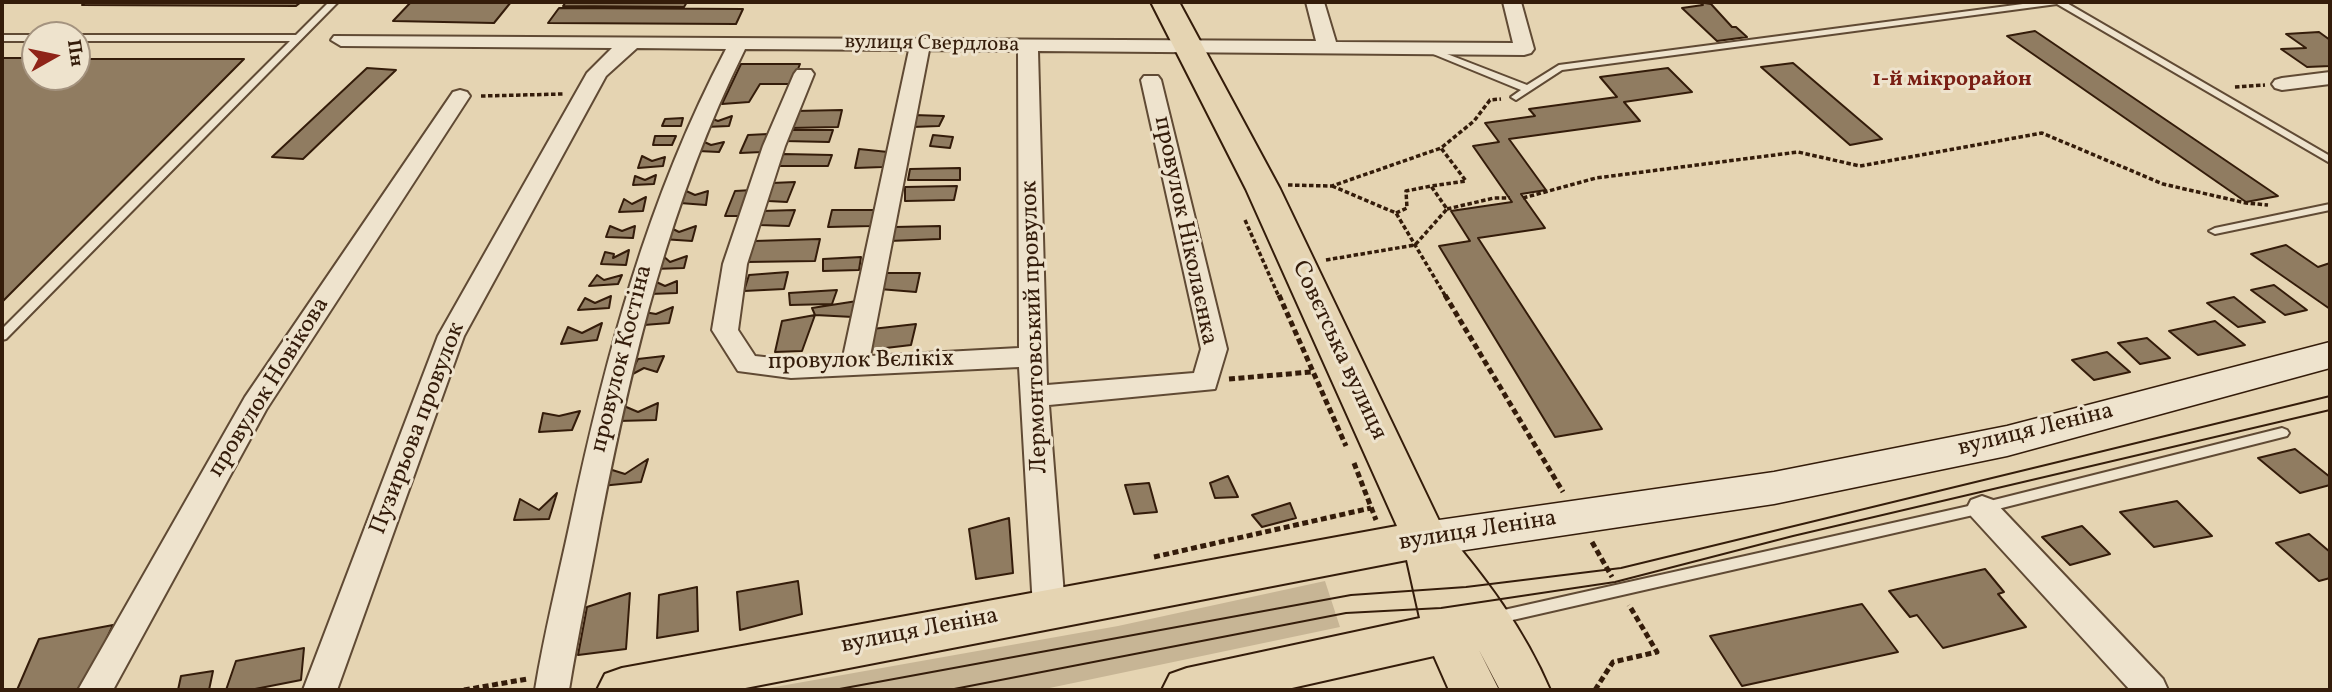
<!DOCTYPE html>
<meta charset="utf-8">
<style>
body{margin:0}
#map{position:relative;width:2332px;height:692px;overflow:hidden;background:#e5d4b2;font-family:Vollkorn,serif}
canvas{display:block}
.frame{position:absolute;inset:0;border:4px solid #341c0a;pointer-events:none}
.north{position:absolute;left:21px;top:21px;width:70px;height:70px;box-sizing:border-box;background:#eee3cd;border:2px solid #a4937f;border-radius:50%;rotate:81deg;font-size:19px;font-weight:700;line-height:28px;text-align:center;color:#341c0a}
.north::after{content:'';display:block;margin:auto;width:24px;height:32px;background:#8f2418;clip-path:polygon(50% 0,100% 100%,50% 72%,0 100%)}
</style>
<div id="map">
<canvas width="2332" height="692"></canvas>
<div class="frame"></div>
<div class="north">Пн</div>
</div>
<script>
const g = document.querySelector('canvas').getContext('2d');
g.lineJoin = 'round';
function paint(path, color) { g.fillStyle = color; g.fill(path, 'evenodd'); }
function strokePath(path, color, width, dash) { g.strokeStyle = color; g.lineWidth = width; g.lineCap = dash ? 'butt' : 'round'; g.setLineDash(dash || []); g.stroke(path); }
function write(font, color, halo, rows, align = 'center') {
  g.font = font + ' Vollkorn,serif'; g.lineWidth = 6; g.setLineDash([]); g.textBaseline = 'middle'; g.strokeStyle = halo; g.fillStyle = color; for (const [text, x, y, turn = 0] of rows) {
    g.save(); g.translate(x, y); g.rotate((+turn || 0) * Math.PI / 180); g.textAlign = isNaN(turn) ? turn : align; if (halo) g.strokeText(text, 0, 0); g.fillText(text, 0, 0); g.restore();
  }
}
const green = new Path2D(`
 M1325 581 1340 627 1040 690H758L1118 626Z`);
const building = new Path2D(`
 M86 2H301L296 6 82 5Z
 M411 2H511L494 23 393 21Z
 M566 2H687L684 7 563 6Z
 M1699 2 1711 4 1732 27H1736L1747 37 1717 41 1682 8 1703 5Z
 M559 8 743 9 736 24 548 23Z
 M2035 31 2278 196 2246 202 2007 36Z
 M2319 32 2330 40V66L2307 67 2281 49 2306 48 2286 34Z
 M2 58H35V77H77V59H244L2 302Z
 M1793 63 1882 139 1850 145 1761 67Z
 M741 64H800L792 84H760L749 102 722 104Z
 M367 68 396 70 303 159 272 157Z
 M1668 68 1692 92 1624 102 1640 121 1509 139 1546 190 1521 194 1545 228 1478 238 1602 429 1555 437 1439 246 1470 241 1451 211 1512 202 1473 146 1499 142 1485 123 1535 116 1529 109 1617 97 1600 77Z
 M842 110 838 127 790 128 795 111Z
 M914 115 944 116 939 126 912 127Z
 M732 116 729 126 705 127 710 118 718 121Z
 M683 118 681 126H662L665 119Z
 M789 130H833L829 142 784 141Z
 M768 134 762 152 740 153 748 135Z
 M933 135 953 137 950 148 930 146Z
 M655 136H676L672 145H653Z
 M700 140 711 145 724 142 719 152 698 151Z
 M859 149 888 152 883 167 855 168Z
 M783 154 832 155 828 166H775Z
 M642 156 652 161 665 157 663 166 638 168Z
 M960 168V180H908L910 169Z
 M656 175 654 184 633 185 635 176 645 180Z
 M795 182 787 202 768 201 772 183Z
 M957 186 954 200 905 201V187Z
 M684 190 695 195 708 191 706 205 680 203Z
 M752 190 743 216H725L735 191Z
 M646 197 643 211 619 212 624 199 632 204Z
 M795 210 789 226 759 225 762 211Z
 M832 210H875L872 226 828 227Z
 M610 226 622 231 635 226 633 238 606 237Z
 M696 226 692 241 662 239 669 227 679 232Z
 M940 226V239L889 241 894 227Z
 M820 239 815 261 747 262 754 241Z
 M2286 245 2318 267 2330 263V309L2251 254Z
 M629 250 626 265 601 264 605 252 614 254 613 258Z
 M662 255 670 262 687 256 684 268 653 269Z
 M861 257 859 270 823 271V259Z
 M788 272 784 289 744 291 749 275Z
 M884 273H920L916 292 879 289Z
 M597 275 604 280 622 275 618 284 589 286Z
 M652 280 665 286 677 281V293L650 294Z
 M2274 285 2307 310 2285 315 2251 290Z
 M837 290 832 304 790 305 789 293Z
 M611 296 609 308 578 310 585 298 595 303Z
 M2234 297 2265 322 2238 327 2207 303Z
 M857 301 853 317 815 315 812 308Z
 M673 307 669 323 644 325V312L656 314Z
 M815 315 802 351 775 352 782 321Z
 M2215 321 2245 345 2198 355 2169 331Z
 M602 323 597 340 561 344 568 327 582 333Z
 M916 324 911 345 869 350 872 329Z
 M2147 338 2170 358 2140 364 2118 343Z
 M2107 352 2130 372 2094 380 2072 360Z
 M664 356 657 372 644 368 629 376 638 359Z
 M658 403 656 420 618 421 624 406 638 412Z
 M580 411 572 430 539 432 543 413 559 416Z
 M2295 449 2330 477V485L2300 493 2258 458Z
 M648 459 641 482 601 486 609 469 625 474Z
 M1228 476 1238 497 1215 498 1210 483Z
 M1149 483 1157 512 1134 514 1125 485Z
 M557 493 549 519 514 520 520 499 539 510Z
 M2177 501 2212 536 2154 547 2120 512Z
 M1290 503 1296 518 1262 527 1252 515Z
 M1009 518 1013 573 976 579 969 529Z
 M2082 526 2110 554 2070 565 2042 537Z
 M2309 534 2330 552V578L2319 581 2276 543Z
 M1985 569 2004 592 1998 594 2026 627 1943 648 1917 615 1910 617 1889 591Z
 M798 581 802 614 740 630 737 592Z
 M697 587 698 631 657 638 659 595Z
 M630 593 626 649 578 655 587 607Z
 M1862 604 1898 652 1742 686 1710 636Z
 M113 625 83 690H17L39 639Z
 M304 648 301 680 250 690H226L236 661Z
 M213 671 209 690H178L181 676Z`);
const pathFar1 = new Path2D(`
 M2235 87 2265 85
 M481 96 563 94
 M1288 185 1332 186 1441 148 1474 121 1490 100 1501 99
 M1332 186 1396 213 1446 297
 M1523 198 1596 178 1798 152 1860 166 2042 133 2163 184 2246 203 2268 205
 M1447 209 1494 198H1510
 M1396 213 1407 208 1406 191 1431 186
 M1245 220 1279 297
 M1326 260 1415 245 1447 209 1431 186 1466 181 1441 148`);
const path = new Path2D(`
 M1279 295 1346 446
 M1445 295 1563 492
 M1229 379 1311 372
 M1354 463 1376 520
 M1592 542 1612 577
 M1154 557 1371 508
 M464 690 527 679
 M1595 690 1613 662 1657 652 1629 605`);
const lane = new Path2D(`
 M329 2H338L6 339 2 340V329L290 41H77V35H296Z
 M2038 2H2065L2330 156V163L2057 4 1562 70 1516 100 1511 97 1521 90 1421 49 1423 47H1429L1527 85 1559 65Z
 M2 35H35V41H2Z
 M2330 204V210L2215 234 2209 231 2215 228Z
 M2282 428 2287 430 2289 433 2287 436 1982 513 1495 624 1490 622 1488 618 1490 614 1495 612 1982 503Z`);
const street = new Path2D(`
 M1306 2H1324L1336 42 1513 43 1503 2H1521L1534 49 1531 53 1524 55 1038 51 1047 385 1194 373 1201 349 1141 80 1144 76H1158L1161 80 1227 349 1215 389 1049 405 1065 608 1060 618 1049 621 1038 618 1033 608 1019 367 791 378 738 371 712 330 723 264 763 146 794 74 797 70H811L814 74 785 146 747 264 738 330 755 356 791 360 843 357 909 50 745 49C670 200 632 359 600 523 590 579 578 634 569 690H535C544 634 558 579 570 523 605 358 647 199 726 49L637 48 606 76 464 336 337 690H303L438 336 587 73 612 48 341 46 331 40 334 36 1316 41ZM929 50 1018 51 1019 348 870 356Z
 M2330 72V84L2282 90 2275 88 2272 84 2275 80 2282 78Z
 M460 90 467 92 470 96 266 410 113 690H78L245 397 453 92Z
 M1982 496 1993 500 2163 679 2168 690H2130L1971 516 1967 508 1971 500Z`);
const secondary = new Path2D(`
 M2330 342V368L2007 456 1774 504 1425 556 1410 551 1404 539 1410 527 1425 522 1774 472 2007 426Z`);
const primary = new Path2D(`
 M1151 2H1179L1280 189 1442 527C1485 577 1524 629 1550 690H1500L1479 650 1499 690H1449L1434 656 1283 690H1162L1170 674 1187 668 1420 618 1407 560 735 690H597L605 674 622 668 1397 526 1246 189Z`);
const tram = new Path2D(`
 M834 690 1351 595 1466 587 1621 568 2330 396
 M949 690 1346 613 1441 608 1615 582 1793 536 2330 410`);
const farStreetnames = [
 ["вулиця Свердлова",932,45,1]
];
const farNeighbourhoodnames = [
 ["1-й мікрорайон",1952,81]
];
const streetNames = [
 ["провулок Ніколаєнка",1184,231,78],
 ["Лермонтовський провулок",1036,327,-92],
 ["Совєтська вулиця",1338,351,65],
 ["провулок Костіна",623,359,-76],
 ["провулок Вєлікіх",861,362,-1],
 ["провулок Новікова",270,388,-58],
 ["Пузирьова провулок",419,429,-69],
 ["вулиця Леніна",2036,431,-14],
 ["вулиця Леніна",1478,532,-9],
 ["вулиця Леніна",920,632,-11]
];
paint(green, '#c7b595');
paint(building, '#907c61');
strokePath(building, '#341c0a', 2);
strokePath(lane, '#604a34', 4);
strokePath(street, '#604a34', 4);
strokePath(secondary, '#341c0a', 3);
strokePath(primary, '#341c0a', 4);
strokePath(pathFar1, '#341c0a', 3.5, [4.5, 2.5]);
strokePath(path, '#341c0a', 5, [6, 3.5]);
paint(lane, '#eee3cd');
paint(street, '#eee3cd');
paint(secondary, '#eee3cd');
paint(primary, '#e5d4b2');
strokePath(tram, '#341c0a', 2);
write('21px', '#341c0a', '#eee3cd', farStreetnames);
write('bold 21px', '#7a1f14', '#eee3cd', farNeighbourhoodnames);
write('24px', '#341c0a', '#eee3cd', streetNames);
</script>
